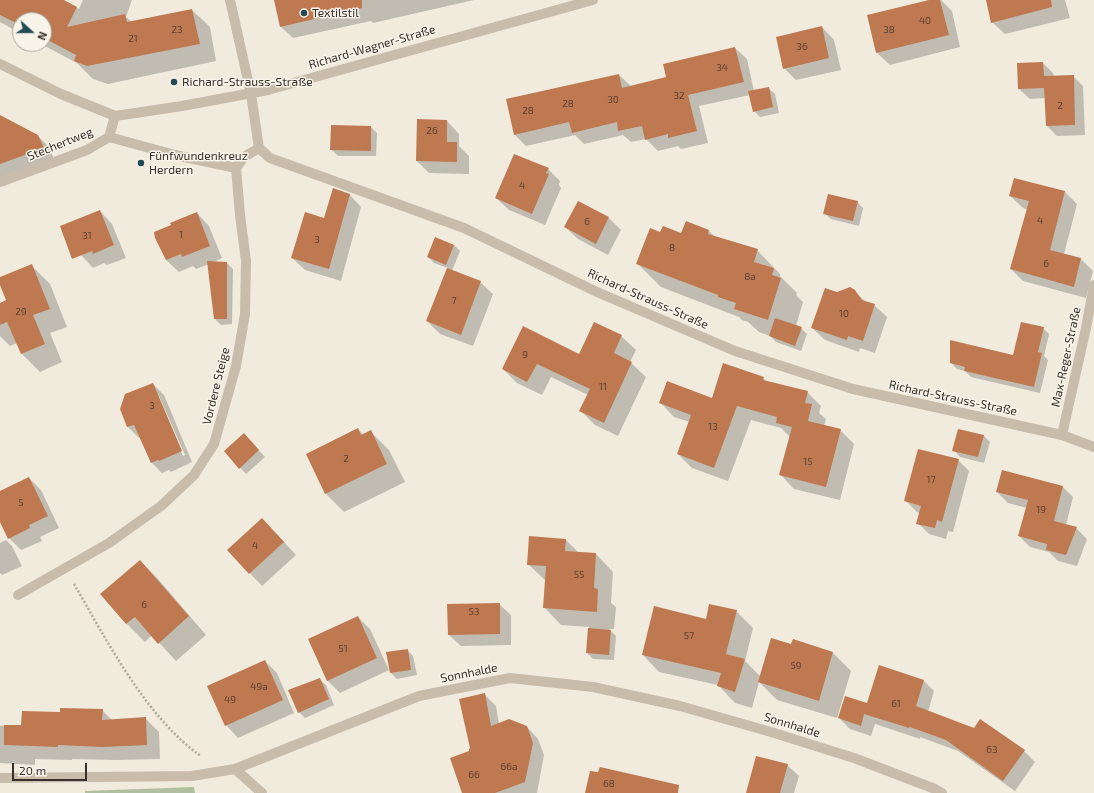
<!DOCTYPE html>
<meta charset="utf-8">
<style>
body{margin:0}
#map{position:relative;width:1094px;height:793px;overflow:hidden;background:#f1ebde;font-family:"Exo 2",sans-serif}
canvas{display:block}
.north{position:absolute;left:12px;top:12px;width:40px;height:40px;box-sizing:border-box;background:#f9f4ea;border:1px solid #aba59d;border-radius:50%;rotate:111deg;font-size:11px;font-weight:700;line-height:16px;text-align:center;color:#372f2a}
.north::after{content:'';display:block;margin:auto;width:14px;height:18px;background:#224b55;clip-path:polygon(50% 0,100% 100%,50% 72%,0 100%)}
.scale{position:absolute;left:12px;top:763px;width:75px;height:18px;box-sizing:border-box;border:2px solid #372f2a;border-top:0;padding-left:5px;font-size:12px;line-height:14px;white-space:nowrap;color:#372f2a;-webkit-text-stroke:3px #f9f4ea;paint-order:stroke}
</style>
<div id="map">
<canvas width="1094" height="793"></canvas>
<div class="north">N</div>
<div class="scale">20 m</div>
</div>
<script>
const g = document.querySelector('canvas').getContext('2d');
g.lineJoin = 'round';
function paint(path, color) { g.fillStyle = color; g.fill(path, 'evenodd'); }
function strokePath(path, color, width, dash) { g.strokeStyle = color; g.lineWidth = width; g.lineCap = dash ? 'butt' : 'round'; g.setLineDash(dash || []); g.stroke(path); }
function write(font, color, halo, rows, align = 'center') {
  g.font = font + ' "Exo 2",sans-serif'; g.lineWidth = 3; g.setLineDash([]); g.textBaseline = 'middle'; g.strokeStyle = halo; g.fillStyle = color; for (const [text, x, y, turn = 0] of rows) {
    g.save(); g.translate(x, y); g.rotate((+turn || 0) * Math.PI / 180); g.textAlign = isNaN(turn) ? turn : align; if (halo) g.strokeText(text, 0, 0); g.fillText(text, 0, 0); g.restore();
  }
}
const green = new Path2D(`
 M194 787 195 793H85V791Z`);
const shadow = new Path2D(`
 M0 0H62L79 9 83 0H132L126 17 132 22 192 10 210 27 216 61 108 84 93 79 77 63 41 44H44V20H20V33L0 22Z
 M275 0H474L373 23 371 21 293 38 281 27Z
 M933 0H941L952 11 960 47 890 65 877 53 868 16Z
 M987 0H1065L1070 18 1005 34 992 22Z
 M822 27 834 40 841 70 796 80 784 68Z
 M735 48 747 59 754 91 768 88 775 94 779 113 760 117 754 111 750 95 699 106 708 143 681 149 678 146 658 151 646 139 631 142 623 135 584 144 575 135 526 146 514 134 619 75 631 86 667 78Z
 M1043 63 1053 73 1054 77 1073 76 1083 86 1085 135 1057 136 1047 126 1046 98 1030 99 1019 89Z
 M0 117 37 135 48 146 54 159 0 178Z
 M418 120 447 121 459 134V146L469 156V174L429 173 417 161Z
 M332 126 371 127 377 133 376 156H338L332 150Z
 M548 169 560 181 559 185 561 188 545 225 509 210 496 198Z
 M1015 179 1065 192 1077 204 1064 254 1081 259 1093 271 1086 298 1023 281 1011 269 1028 210 1023 208 1010 196Z
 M349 194 361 207 341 281 305 270 292 258 324 219Z
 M857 202 863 208 859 226 831 219 824 213Z
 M100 211 112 224 126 258 107 265 104 263 93 268 81 255Z
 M197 213 209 226 222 258 212 263H227L233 269 232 324 221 325 215 319 209 264 196 269 193 266 179 272 166 260 156 238Z
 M609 218 621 230 608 255 578 239 565 227Z
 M709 231 715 237 757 250 780 274V276L797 293 796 295 803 302 796 326 801 328 807 334 801 351 776 342 770 336 759 332 748 322 742 320 739 317 661 287 638 264 661 233 682 234Z
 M435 238 454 245 460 251 452 271 480 282 493 294 473 346 440 334 427 321 448 268 434 263 428 257Z
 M31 265 50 284 67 327 50 333 62 362 40 372 22 354 17 343 10 346 0 336V304L7 301 0 279Z
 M854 291 866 302 874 305 887 317 875 353 860 348 859 352 825 340 812 328 837 293Z
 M1043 328 1049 334 1044 356 1048 360 1040 393 971 377 965 371 957 369 951 363 1014 356Z
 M621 336 636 350 630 362 646 377 618 436 595 425 581 411 588 395 551 377 542 395 517 383 503 369 580 356Z
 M763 378 768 383 807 392 821 406 819 413 826 419 824 426 840 430 854 444 840 500 794 489 781 475 790 437 781 428 751 420 728 481 692 468 678 454 690 422 674 417 661 403 713 399Z
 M153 384 164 395 192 462 171 472 169 470 162 473 151 462 140 437 139 438 128 427ZM157 396H159L185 455 183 456Z
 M358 429 364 435 371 432 389 450 405 482 344 512 326 494 307 454Z
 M984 436 990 442 984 463 960 457 954 450Z
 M250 441 265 457 246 474 225 452Z
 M958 460 969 471 953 532 948 531 946 539 929 534 918 523 920 513 917 512 906 501Z
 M29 478 41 490 59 528 40 537 42 541 21 550 9 538 0 520V492Z
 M1062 486 1073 497 1066 525 1076 528 1087 539 1077 566 1058 561 1049 552 1030 547 1019 536 1027 508 1008 503 997 492Z
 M274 531 296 555 262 586 228 550Z
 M530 537 566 540 579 553 596 554 613 572 611 603 616 607 614 629H609L616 636 614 660 593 659 587 653 589 627 561 625 544 607 546 581 528 564Z
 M6 540 12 546 22 566 2 575 0 573V543Z
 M140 561 158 579 206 635 176 661 152 635 145 642 127 624 102 594Z
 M499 604 511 615V645L461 646 449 635Z
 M736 611 753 628 745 661 760 676 792 646 793 640 833 653 851 671 837 718 777 700 759 682 752 708 735 703 718 685 659 672 643 655 706 620Z
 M358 617 370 629 389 670 340 693 328 681 309 640Z
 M407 650 413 656 417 675 397 679 391 673Z
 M265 661 277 673 294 713 238 738 226 725Z
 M319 679 326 685 334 705 305 718 299 712Z
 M924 681 934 691 928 712 974 729 980 720 1024 751 1035 762 1015 791 958 751 920 737V739L875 724 871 736 850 729 839 718Z
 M484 694 496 706 499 724 527 727 538 739 544 755 537 793H463L470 752Z
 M102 710 112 720 145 718 159 732 160 759 116 760 72 759V760L35 759V765L0 763V726H22L61 713Z
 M787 765 799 776 794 793H747Z`);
const building = new Path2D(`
 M0 0H64L77 7 67 27 125 14 127 22 192 9 200 44 87 66 74 61 76 55 44 38V20H20V25L0 15Z
 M274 0H362V8L280 27Z
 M929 0H940L949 35 876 53 867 15Z
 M986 0H1051L1052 7 991 23Z
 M822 26 829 58 783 69 776 37Z
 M735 47 744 82 688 95 697 131 668 138V134L645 140 642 126 618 131 617 122 572 133 569 122 514 135 506 99 619 74 622 88 666 77 663 64Z
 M1043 62 1044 76 1074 75 1075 125 1046 126 1044 88 1018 89 1017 63Z
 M769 87 773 107 753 112 748 91Z
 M0 115 38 135 44 148 0 164Z
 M417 119 447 120V142H457V162L416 161Z
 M331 125 371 126V151L330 150Z
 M514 154 549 168 546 173 549 174 532 214 495 198Z
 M1014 178 1065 191 1050 250 1081 258 1074 287 1010 269 1029 201 1009 196Z
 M333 188 350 194 329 269 291 258 305 212 324 218Z
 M828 194 858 201 853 221 823 214Z
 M578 201 609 217 596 244 564 227Z
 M100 210 114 245 93 254 92 251 72 259 60 226Z
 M197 212 210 246 182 257 181 254 166 260 155 238 154 232 171 225 170 223Z
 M686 221 709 230 708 234 758 249 754 262 774 268 772 275 781 278 768 320 734 309 736 303 718 297V295L636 264 650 228 660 232 663 226 681 233Z
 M435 237 454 245 446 265 427 257Z
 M207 261 227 262V319H214Z
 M32 264 50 309 33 315 45 344 21 354 7 322 0 325V303L6 300 0 285V277Z
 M447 268 481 281 461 335 426 321Z
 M850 287 855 290 862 300 875 304 863 341 848 336 847 340 811 328 825 288 837 292Z
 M775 318 802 327 795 346 769 336Z
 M594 322 622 335 614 353 632 362 604 423 579 411 590 389 537 364 527 382 502 369 523 326 579 354Z
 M1021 322 1044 327 1038 352 1042 353 1034 387 964 371 965 367 950 363V340L1013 355Z
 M723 363 764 377 763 380 808 391 805 403 812 404 808 421 841 429 826 487 779 475 792 427 776 423 777 417 737 406 714 468 677 454 691 415 659 403 667 381 712 398Z
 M153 383 182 451 159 461 158 460 151 463 134 425 127 427 120 409 125 394Z
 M358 428 361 435 371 430 387 464 325 494 306 454Z
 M958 429 984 435 978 457 952 451Z
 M244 433 259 450 239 469 224 451Z
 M918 449 959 459 942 522 937 520 935 528 916 524 921 506 904 501Z
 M1002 470 1063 486 1054 521 1077 527 1066 555 1046 550 1047 544 1018 536 1028 500 996 492Z
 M29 477 48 516 29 525 30 528 8 539 0 522V491Z
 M262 518 284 542 249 574 227 550Z
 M529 536 566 539 565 551 596 553 594 588 598 589 597 612 543 608 546 566 527 565Z
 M140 560 189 616 158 644 135 617 126 624 100 594Z
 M500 603V634L448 635 447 604Z
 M709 604 737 610 726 654 745 659 735 692 717 686 721 673 642 655 654 606 706 619Z
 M358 616 377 658 327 681 308 639Z
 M588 628 611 630 609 655 586 653Z
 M771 638 791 644 793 639 833 652 819 701 758 682Z
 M408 649 411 670 390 673 386 652Z
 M265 660 283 700 225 726 207 686Z
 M879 665 924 680 916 706 974 728 980 719 1025 750 1003 781 946 740 910 727 909 728 864 714 861 726 838 718 845 696 867 703Z
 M320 678 329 699 298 713 288 690Z
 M485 693 491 726 509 719 527 726 533 743 525 782 495 793H462L450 758 469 751V749L470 748 459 699Z
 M60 708 103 709 102 720 146 717 147 745 101 747 58 745V747L4 745V725H21L22 711 60 712Z
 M756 756 788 764 780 793H746Z
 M600 767 679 785 678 793H585L590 771 598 772Z`);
const path = new Path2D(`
 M74 584C106 639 147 719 201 756`);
const service = new Path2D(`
 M109 137 175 155 236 168`);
const minor = new Path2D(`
 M230 0 251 94 259 148 270 158 464 228 597 292 735 351 853 389 1062 435 1094 447
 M0 64 61 94 115 116 182 106 268 90 593 0
 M0 182 87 150 109 137 115 116
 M1062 435 1086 328 1094 285
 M18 595 109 543 161 506 194 475 214 444 236 366 245 314 246 261 240 215 236 168 244 157 259 148
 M235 769 262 793
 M0 778 192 776 235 769 419 696 510 678 593 687 680 706 771 732 854 758 935 789 942 793`);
const markers = [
 [304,13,4,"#224b55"],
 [174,82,4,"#224b55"],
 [141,163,4,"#224b55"]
];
const numberNames = [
 ["40",925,21],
 ["23",177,30],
 ["38",889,30],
 ["21",133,39],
 ["36",802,47],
 ["34",722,68],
 ["32",679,96],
 ["30",613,100],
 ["28",568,104],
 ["2",1060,106],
 ["28",528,111],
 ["26",432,131],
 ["4",522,186],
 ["4",1040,221],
 ["6",587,222],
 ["1",181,235],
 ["31",87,236],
 ["3",317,240],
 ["8",672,248],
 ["6",1046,264],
 ["8a",750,277],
 ["7",454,301],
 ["29",21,312],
 ["10",844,314],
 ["9",525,355],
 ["11",603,387],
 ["3",152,406],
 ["13",713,427],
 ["2",346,459],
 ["15",808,462],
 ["17",931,480],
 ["5",21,503],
 ["19",1041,510],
 ["4",255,546],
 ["55",579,575],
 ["6",144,605],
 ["53",474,612],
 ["57",689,636],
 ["51",343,649],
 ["59",796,666],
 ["49a",259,687],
 ["49",230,700],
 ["61",896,704],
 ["63",992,750],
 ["66a",509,767],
 ["66",474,775],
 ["68",609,784]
];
const poiNames = [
 ["Textilstil",312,13],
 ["Richard-Strauss-Straße",182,82],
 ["Fünfwundenkreuz",149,156],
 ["Herdern",149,170]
];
const streetNames = [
 ["Richard-Wagner-Straße",372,47,-16],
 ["Stechertweg",60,144,-22],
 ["Richard-Strauss-Straße",648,299,24],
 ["Max-Reger-Straße",1066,357,-78],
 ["Vordere Steige",216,386,-76],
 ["Richard-Strauss-Straße",953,398,12],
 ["Sonnhalde",469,673,-11],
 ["Sonnhalde",792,725,17]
];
paint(green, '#b0bf9f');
paint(shadow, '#0003');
paint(building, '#be7950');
strokePath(path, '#b4a795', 2.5, [2, 2]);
strokePath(service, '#c8bcab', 10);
strokePath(minor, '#c8bcab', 10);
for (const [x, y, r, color] of markers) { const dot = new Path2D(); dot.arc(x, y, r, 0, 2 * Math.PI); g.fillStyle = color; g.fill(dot); strokePath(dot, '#f9f4ea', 1.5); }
write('10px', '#594234', null, numberNames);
write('12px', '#372f2a', '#f9f4ea', poiNames, 'left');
write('12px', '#372f2a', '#f9f4ea', streetNames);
</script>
